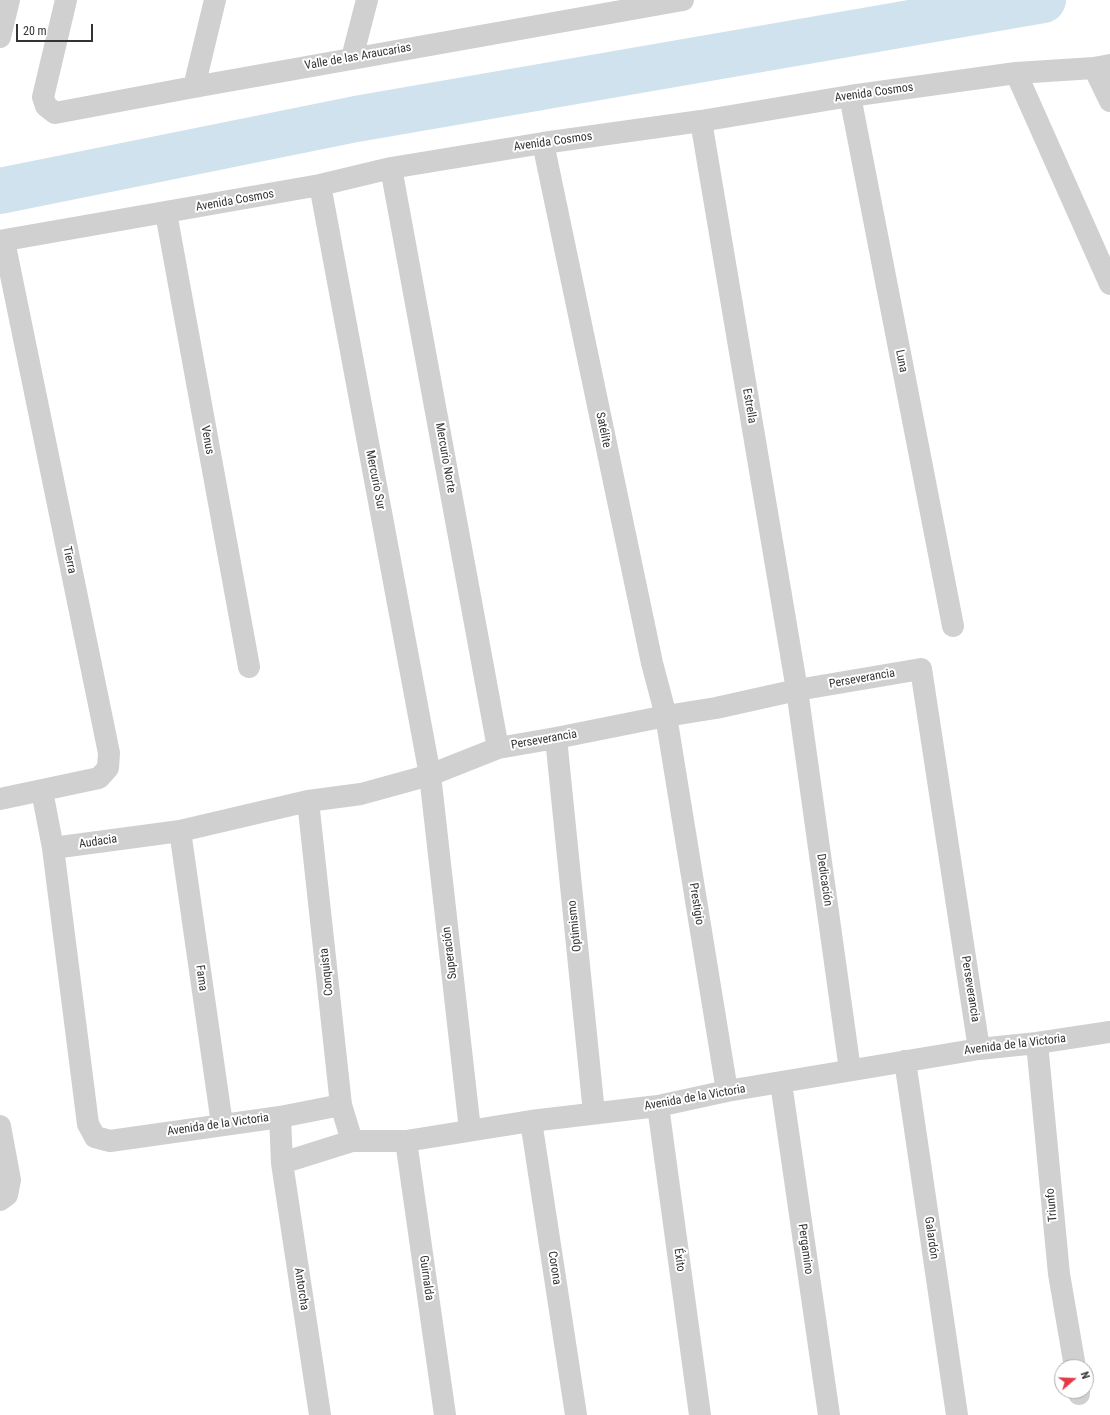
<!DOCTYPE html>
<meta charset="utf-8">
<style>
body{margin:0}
#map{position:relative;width:1110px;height:1415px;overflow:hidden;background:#fff;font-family:"Roboto Condensed",sans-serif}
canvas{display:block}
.north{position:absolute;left:1054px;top:1359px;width:40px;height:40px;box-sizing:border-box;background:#fff;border:1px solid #adadad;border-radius:50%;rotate:71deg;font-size:11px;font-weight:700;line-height:16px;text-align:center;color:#333}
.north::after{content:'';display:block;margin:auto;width:14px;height:18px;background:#e63946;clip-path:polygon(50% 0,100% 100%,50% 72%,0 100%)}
.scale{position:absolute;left:16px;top:24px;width:77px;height:18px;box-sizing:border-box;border:2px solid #333;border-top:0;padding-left:5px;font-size:12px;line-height:14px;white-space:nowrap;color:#333;-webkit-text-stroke:3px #fff;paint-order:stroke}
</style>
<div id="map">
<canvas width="1110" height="1415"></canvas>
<div class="north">N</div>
<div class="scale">20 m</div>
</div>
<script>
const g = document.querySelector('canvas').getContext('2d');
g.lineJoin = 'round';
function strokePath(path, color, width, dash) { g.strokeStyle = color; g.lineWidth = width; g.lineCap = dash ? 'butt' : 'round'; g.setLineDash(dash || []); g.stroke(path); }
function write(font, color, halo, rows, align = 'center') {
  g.font = font + ' "Roboto Condensed",sans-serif'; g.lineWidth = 4; g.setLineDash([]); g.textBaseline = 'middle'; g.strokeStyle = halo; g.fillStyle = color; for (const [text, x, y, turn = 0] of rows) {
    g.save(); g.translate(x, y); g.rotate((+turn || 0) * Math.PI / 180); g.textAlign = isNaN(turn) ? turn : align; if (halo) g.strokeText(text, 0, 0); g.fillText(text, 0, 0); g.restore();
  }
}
const river = new Path2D(`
 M0 191 356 119 1043 0`);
const minor = new Path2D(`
 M66 0 43 97 46 106 55 113 194 87 683 0
 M0 37 9 0
 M352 58 367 0
 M1094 68 1110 101
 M1016 73 1110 284
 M194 87 215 0
 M850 96 953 626
 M701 121 797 690 850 1070
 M543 143 652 663 666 716 727 1091
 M391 168 498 748
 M320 185 430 775 470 1130
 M166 213 249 667
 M0 241 320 185 391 168 543 143 701 121 850 96 1016 73 1094 68 1110 65
 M556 738 594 1113
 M42 791 53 848
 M0 799 99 778 108 768 109 753 4 241
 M308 801 341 1105 352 1141
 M180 831 222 1124
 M1037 1043 1059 1274 1075 1367
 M905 1061 957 1415
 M781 1083 829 1415
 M341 1105 280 1117 110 1141 95 1137 88 1124 53 848 180 831 308 801 361 794 430 775 498 748 556 738 666 716 716 708 797 690 921 669 979 1049
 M658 1106 700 1415
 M280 1117 282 1163 320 1415
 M531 1121 576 1415
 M0 1126 10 1180 7 1195 0 1200
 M406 1141 445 1415
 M282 1163 352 1141H406L531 1121 658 1106 727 1091 979 1049 1037 1043 1110 1032
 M1079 1391V1394`);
const streetNames = [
 ["Valle de las Araucarias",358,57,-10],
 ["Avenida Cosmos",874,93,-8],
 ["Avenida Cosmos",553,142,-8],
 ["Avenida Cosmos",235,201,-10],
 ["Luna",901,361,79],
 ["Estrella",749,406,80],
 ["Satélite",603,430,78],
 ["Venus",207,440,80],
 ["Mercurio Norte",445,458,80],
 ["Mercurio Sur",375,480,79],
 ["Tierra",69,560,78],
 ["Perseverancia",862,679,-10],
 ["Perseverancia",544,740,-10],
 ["Audacia",98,842,-8],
 ["Dedicación",824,880,82],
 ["Prestigio",696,904,81],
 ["Optimismo",575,926,-96],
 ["Superación",450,953,-97],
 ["Conquista",327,972,-96],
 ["Fama",201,978,82],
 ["Perseverancia",970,989,81],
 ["Avenida de la Victoria",1015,1045,-7],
 ["Avenida de la Victoria",695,1098,-10],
 ["Avenida de la Victoria",218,1125,-8],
 ["Triunfo",1052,1205,-95],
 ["Galardón",931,1238,82],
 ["Pergamino",805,1249,82],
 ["Éxito",679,1260,82],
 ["Corona",554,1268,81],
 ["Guirnalda",426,1278,82],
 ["Antorcha",301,1289,81]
];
strokePath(river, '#cfe2ee', 46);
strokePath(minor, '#d0d0d0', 22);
write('12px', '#333', '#fff', streetNames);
</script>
